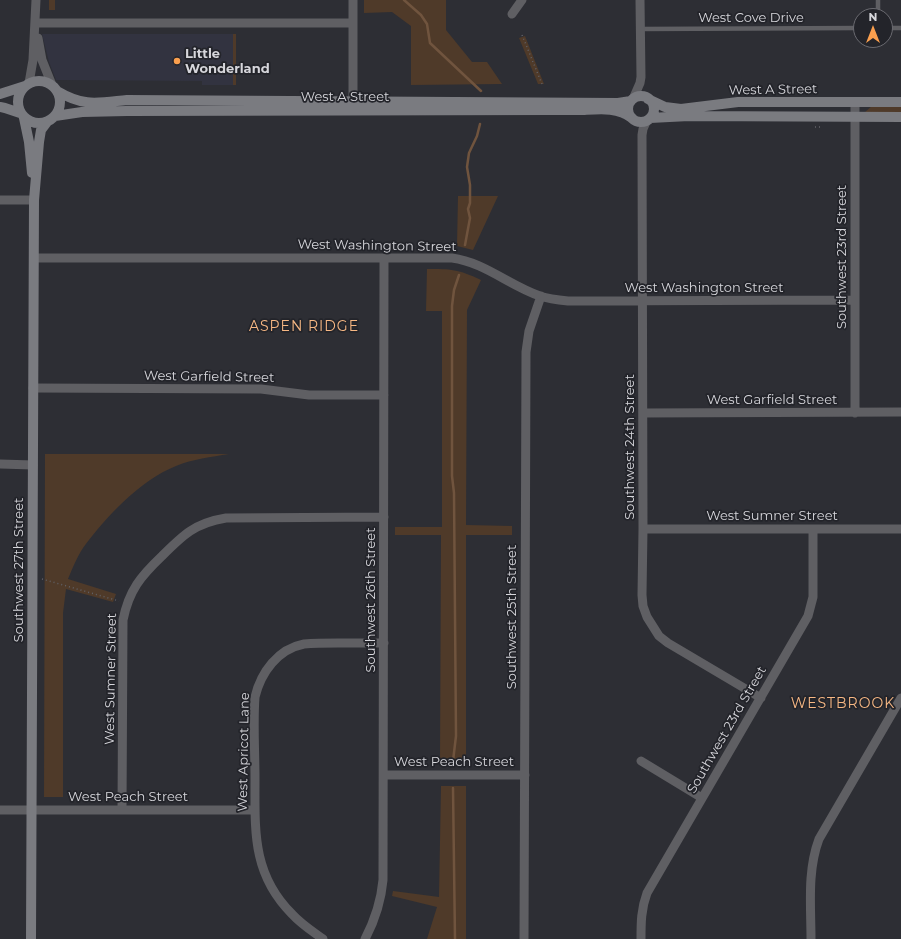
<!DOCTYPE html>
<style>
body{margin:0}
#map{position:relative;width:901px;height:939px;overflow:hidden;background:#2d2e34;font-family:Montserrat,sans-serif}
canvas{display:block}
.north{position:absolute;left:853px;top:8px;width:40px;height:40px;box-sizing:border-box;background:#23242a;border:1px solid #6b6b71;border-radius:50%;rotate:0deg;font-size:11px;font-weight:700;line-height:16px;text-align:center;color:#d6d6db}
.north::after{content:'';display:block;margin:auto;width:14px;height:18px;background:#fa9f4e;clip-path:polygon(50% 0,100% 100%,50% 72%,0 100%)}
</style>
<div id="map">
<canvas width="901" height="939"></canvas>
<div class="north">N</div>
</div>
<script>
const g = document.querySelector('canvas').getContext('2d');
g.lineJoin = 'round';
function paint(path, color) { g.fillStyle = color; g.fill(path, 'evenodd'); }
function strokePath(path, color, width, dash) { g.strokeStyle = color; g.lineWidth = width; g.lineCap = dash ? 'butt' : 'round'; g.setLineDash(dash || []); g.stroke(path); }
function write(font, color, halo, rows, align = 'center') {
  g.font = font + ' Montserrat,sans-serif'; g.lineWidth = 3.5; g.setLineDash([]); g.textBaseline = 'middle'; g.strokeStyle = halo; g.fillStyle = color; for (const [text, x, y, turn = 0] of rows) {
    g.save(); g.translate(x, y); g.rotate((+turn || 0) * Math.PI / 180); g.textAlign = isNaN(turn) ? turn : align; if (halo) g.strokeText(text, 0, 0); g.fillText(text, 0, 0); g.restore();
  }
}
const built = new Path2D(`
 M42 34H233V85H202V81L56 80 49 62Z`);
const green = new Path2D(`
 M49 0H55V10H49Z
 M364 0H446V30L472 62H487L502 84 411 85V26L392 12 364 13Z
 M233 34H236V85H233Z
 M525 36 544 84H538L519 38Z
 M873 105H901V114L864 113Z
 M458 196H498L473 250 457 246Z
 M427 269C451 269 458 269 481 280L467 310 466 525 512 526V535H466V761H440L441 535H395V527H442V311H426Z
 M45 454H229C211 457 193 459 176 466 140 480 105 518 83 548 77 557 72 569 68 579L116 594 113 602 66 589 63 613V797H44Z
 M441 786H466V939H427L437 907 392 896 393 891 439 897Z`);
const stream = new Path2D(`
 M404 0 421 15 427 24 430 43 481 91
 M465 245 470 218 468 209 470 203V185L467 167 469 153 477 136 480 124
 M453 761 456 736 454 493 452 476V306L454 290 459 275
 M453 788 455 939`);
const path = new Path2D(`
 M522 35 542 84
 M815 127H823
 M42 579 119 601`);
const lane = new Path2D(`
 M878 0V16
 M885 28H901
 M640 29 861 28`);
const street = new Path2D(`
 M353 0V101
 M512 14 522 0
 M36 23H353
 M38 38 42 60 52 85
 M29 83 33 60 36 0
 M633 99 640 83 641 77 640 0
 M855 102V413
 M647 120 643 129 642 135 643 529 642 595 643 606 647 617 659 636 668 643 761 698
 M0 200H34
 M34 258H452C484 262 510 286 540 296 549 299 558 300 568 301L855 300
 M33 388 261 389 309 395H384
 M643 413 901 412
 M0 464 33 465
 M643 529H901
 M641 761 702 798
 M384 775H525
 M0 810H255
 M122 810 123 620C129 590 141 576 162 556 183 535 195 523 226 518L384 517
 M323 939C312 931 301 924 292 914 252 874 255 831 255 779 255 751 253 724 255 697 261 672 278 649 304 644 316 643 327 643 338 643 353 643 369 643 384 643
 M365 939C375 920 381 902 383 880L384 258
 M524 939 526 352 529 331 541 296
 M641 939C641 923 641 909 647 893L808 616 813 597V529
 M811 939C811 906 807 871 819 839L901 698`);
const secondary = new Path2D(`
 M18 102a21 21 0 1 1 42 0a21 21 0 1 1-42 0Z
 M57 91C84 107 97 103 127 100L618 103 631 101
 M0 94 25 86
 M628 109a13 13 0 1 1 26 0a13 13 0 1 1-26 0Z
 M648 99 665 107 681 109 738 102H901
 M0 107 5 108 20 113
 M55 116 82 112 127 111 551 110C562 110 573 110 583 110 600 109 618 107 632 118
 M24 118 29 142 32 173
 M650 118 689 116 901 117
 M31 939 34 200 39 142 41 130 47 122`);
const markers = [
 [177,61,4,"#fa9f4e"]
];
const streetNames = [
 ["West Cove Drive",751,18],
 ["West A Street",773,90,-1],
 ["West A Street",345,97],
 ["West Washington Street",377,246,1],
 ["Southwest 23rd Street",842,257,-90],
 ["West Washington Street",704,288],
 ["West Garfield Street",209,377,1],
 ["West Garfield Street",772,400],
 ["Southwest 24th Street",630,447,-90],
 ["West Sumner Street",772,516],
 ["Southwest 27th Street",19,570,-90],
 ["Southwest 26th Street",371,600,-90],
 ["Southwest 25th Street",512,617,-90],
 ["West Sumner Street",111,679,-89],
 ["Southwest 23rd Street",727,730,-60],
 ["West Apricot Lane",244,752,-89],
 ["West Peach Street",454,762],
 ["West Peach Street",128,797]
];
const poiNames = [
 ["Little",185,54],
 ["Wonderland",185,69]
];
const neighbourhoodNames = [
 ["ASPEN RIDGE",304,327],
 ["WESTBROOK",843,704]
];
paint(built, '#323340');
paint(green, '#4f3a29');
strokePath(stream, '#70543e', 2.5);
strokePath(path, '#616167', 1.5, [1, 3]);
strokePath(lane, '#5f5f63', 4.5);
strokePath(street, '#5f5f63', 9);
strokePath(secondary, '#7a7b80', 10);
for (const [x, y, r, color] of markers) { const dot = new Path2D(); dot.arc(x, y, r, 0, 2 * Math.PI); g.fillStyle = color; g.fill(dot); strokePath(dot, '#23242a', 1.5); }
write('13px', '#d6d6db', '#23242a', streetNames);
write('bold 13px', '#d6d6db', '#23242a', poiNames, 'left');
g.letterSpacing = '1px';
write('14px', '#f7b884', '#23242a', neighbourhoodNames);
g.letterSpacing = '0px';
</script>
